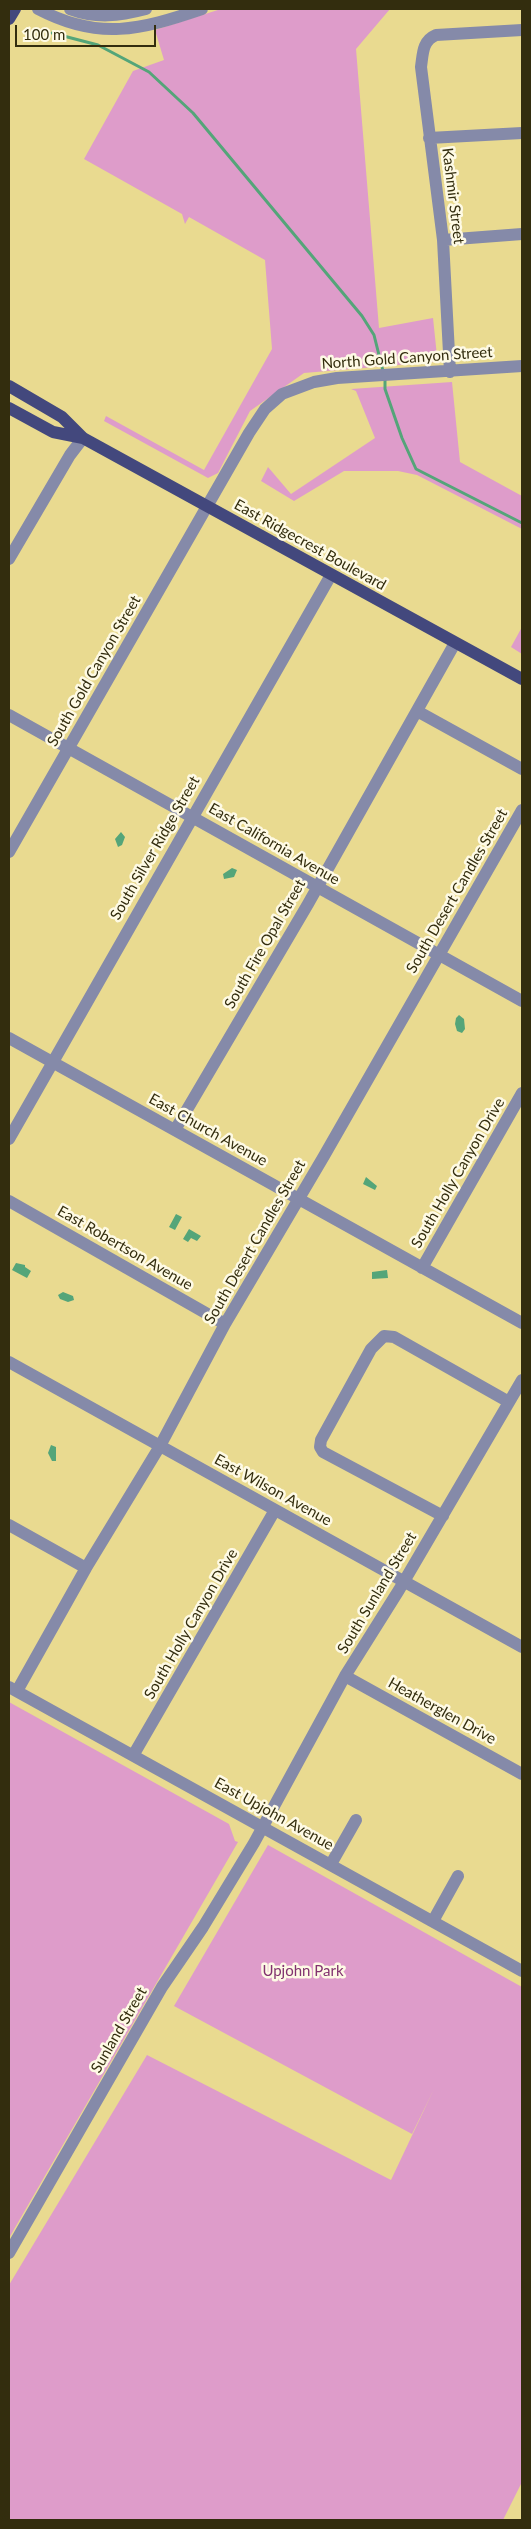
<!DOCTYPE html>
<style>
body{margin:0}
#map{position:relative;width:531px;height:2529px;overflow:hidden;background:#e9da90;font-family:Lato,sans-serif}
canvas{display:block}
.frame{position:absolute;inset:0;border:10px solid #332d0e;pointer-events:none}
.scale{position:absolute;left:15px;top:25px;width:141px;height:22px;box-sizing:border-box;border:2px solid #332d0e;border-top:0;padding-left:6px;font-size:15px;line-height:18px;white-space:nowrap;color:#332d0e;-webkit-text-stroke:4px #fefae5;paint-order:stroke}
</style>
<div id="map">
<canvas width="531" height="2529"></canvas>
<div class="frame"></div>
<div class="scale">100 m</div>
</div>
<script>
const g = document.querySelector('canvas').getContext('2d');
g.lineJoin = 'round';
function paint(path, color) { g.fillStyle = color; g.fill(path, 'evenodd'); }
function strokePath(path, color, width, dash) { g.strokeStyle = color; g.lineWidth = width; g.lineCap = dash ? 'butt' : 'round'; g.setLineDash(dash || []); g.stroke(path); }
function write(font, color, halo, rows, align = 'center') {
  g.font = font + ' Lato,sans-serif'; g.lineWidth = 5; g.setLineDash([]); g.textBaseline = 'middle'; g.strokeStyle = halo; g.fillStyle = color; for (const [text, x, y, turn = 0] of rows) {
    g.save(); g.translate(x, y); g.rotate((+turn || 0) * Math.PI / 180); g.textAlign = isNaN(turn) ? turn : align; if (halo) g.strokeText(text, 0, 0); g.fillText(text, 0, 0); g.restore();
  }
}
const green = new Path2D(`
 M221 9H390L356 49 379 328 433 318 437 356 434 362 304 373 250 411 218 473 208 478 104 421 106 416 204 470 272 349 265 260 189 217 185 224 182 214 84 159 133 71 164 60 155 30Z
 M452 382 460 462 522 496V529L417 475 398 471H344L294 501 261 481 268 467 291 494 375 438 356 391 351 389Z
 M522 627V654L511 647Z
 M9 1702 229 1824 235 1841 238 1842 9 2238Z
 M268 1845 522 1987V2482L503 2520H9V2285L147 2055 391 2180 434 2089 412 2134 174 2006Z`);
const water = new Path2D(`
 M121 832 125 837 122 845 118 847 115 839Z
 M232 868 237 870 234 877 224 879 223 874Z
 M459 1015 464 1019 465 1029 462 1033 457 1031 455 1024 456 1018Z
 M366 1177 377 1186 375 1190 363 1184Z
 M176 1214 182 1217 175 1230 169 1227Z
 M189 1229 201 1236 197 1241 191 1238 188 1242 183 1239Z
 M16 1263 25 1265V1267L31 1271 27 1278 12 1270Z
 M387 1270 388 1278 372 1279V1272Z
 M63 1292 73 1296 74 1300 68 1302 60 1299 58 1295Z
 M51 1445 56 1447V1461H52L48 1453Z`);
const stream = new Path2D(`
 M52 33 98 45 149 72 193 113 362 316 374 335 383 371
 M385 377V389L402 438 416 469 522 523`);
const minor = new Path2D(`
 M38 9C99 41 140 30 202 9
 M70 9C97 19 119 16 146 9
 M429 138 522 133
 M443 240 522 234
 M450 372 443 240 421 67C423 54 422 41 436 35L522 30
 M9 559 70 455 83 438
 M417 711 522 769
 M9 715 522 1001
 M9 852 249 433 265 409 282 394 314 382 337 378 522 366
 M9 1038 522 1323
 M175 1130 308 904 455 643
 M9 1139 331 575
 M9 1201 225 1324
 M422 1268 522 1093
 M9 1362 522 1647
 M443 1516 323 1452 320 1447 321 1440 371 1349 384 1336 394 1337 509 1402
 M9 1525 86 1568
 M345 1676 522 1774
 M9 1687 522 1971
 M17 1691 86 1568 160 1446 225 1324 324 1156 522 810
 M134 1754 275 1510
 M331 1864 356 1820
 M433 1921 458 1876
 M9 2253 162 1987 203 1927 254 1843 345 1676 399 1590 522 1380`);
const major = new Path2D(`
 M9 19 15 9
 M9 386 62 417 83 438 522 679
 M9 408 53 432 83 438`);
const streetNames = [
 ["Kashmir Street",453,196,83],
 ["North Gold Canyon Street",407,358,-4],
 ["East Ridgecrest Boulevard",310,545,29],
 ["South Gold Canyon Street",94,671,-60],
 ["East California Avenue",274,844,30],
 ["South Silver Ridge Street",155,848,-60],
 ["South Desert Candles Street",457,891,-60],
 ["South Fire Opal Street",265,944,-60],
 ["East Church Avenue",208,1130,29],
 ["South Holly Canyon Drive",458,1173,-60],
 ["South Desert Candles Street",255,1242,-60],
 ["East Robertson Avenue",125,1248,30],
 ["East Wilson Avenue",273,1490,29],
 ["South Sunland Street",377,1593,-59],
 ["South Holly Canyon Drive",191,1624,-60],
 ["Heatherglen Drive",442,1711,29],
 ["East Upjohn Avenue",274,1814,29],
 ["Sunland Street",119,2030,-60]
];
const parkNames = [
 ["Upjohn Park",303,1971]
];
paint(green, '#de9cca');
paint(water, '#54a579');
strokePath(stream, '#54a579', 3);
strokePath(minor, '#858aa9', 12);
strokePath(major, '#43487d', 12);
write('15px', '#332d0e', '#fefae5', streetNames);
write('15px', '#82326f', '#fefae5', parkNames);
</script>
